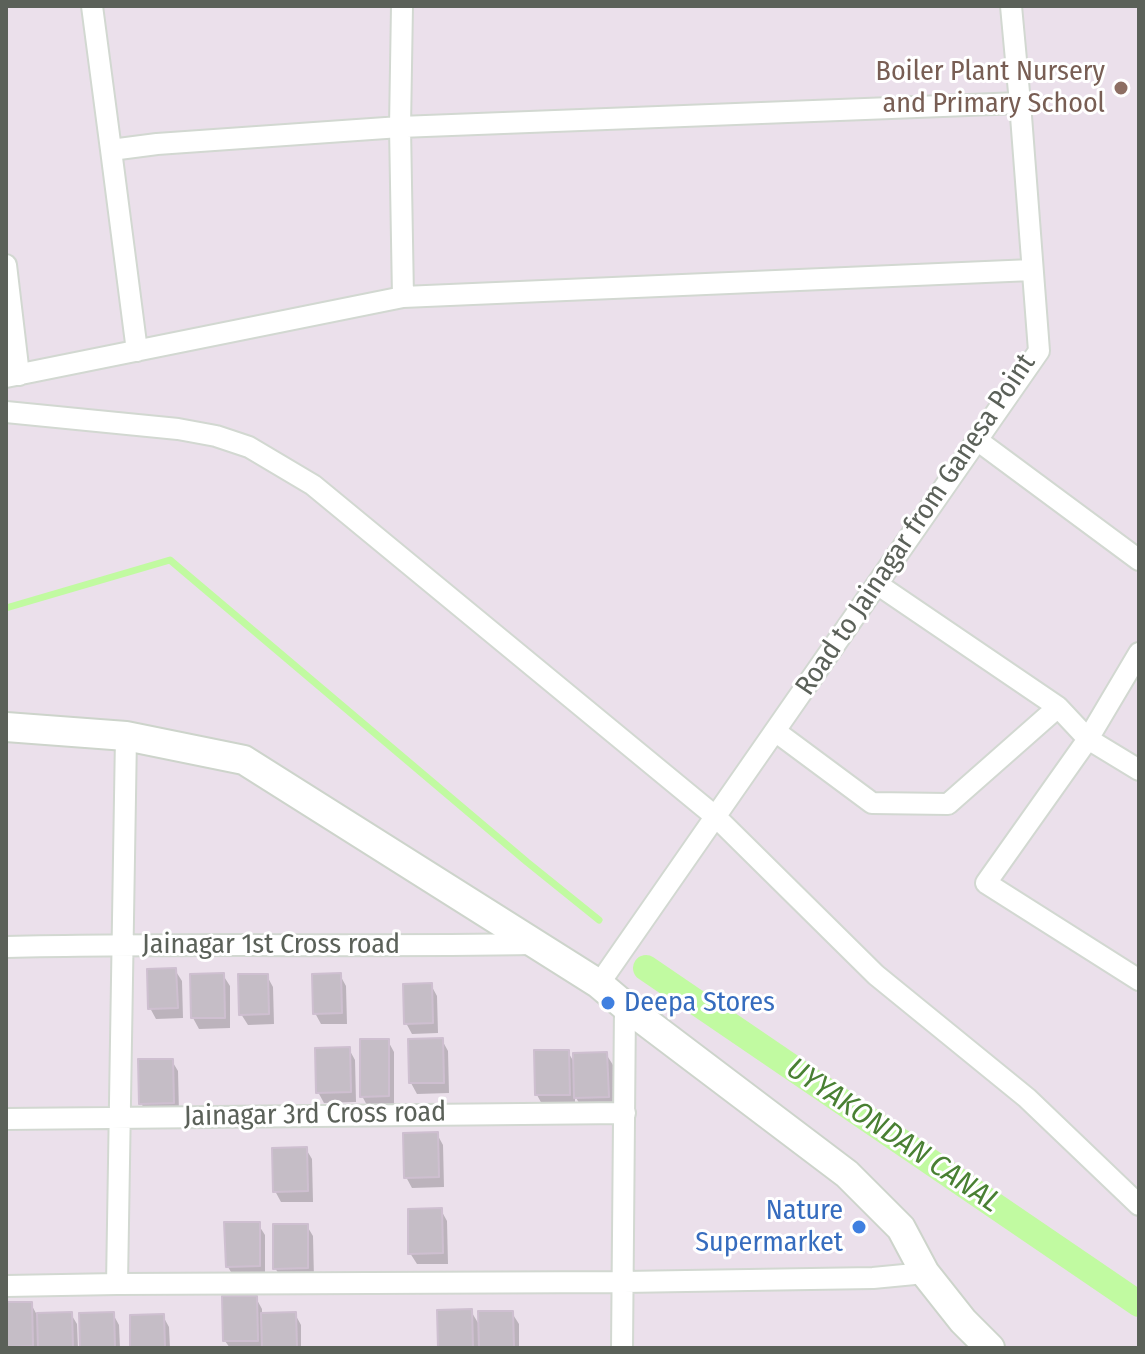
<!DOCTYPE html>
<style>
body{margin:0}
#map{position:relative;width:1145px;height:1354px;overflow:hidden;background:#ebe0eb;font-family:"Fira Sans Condensed",sans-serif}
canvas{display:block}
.frame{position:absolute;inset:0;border:8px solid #5b6159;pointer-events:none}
</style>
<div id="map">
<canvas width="1145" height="1354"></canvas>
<div class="frame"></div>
</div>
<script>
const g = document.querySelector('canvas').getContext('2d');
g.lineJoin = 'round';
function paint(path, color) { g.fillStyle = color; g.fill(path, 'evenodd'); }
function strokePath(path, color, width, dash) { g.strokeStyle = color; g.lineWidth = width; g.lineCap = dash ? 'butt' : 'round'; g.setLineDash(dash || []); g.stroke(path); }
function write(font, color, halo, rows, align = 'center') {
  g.font = font + ' "Fira Sans Condensed",sans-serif'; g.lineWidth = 6; g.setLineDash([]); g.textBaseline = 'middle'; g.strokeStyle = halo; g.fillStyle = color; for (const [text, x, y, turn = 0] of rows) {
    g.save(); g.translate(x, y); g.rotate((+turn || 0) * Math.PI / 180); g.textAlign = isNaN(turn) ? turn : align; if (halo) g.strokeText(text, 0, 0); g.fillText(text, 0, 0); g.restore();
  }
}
const shadow = new Path2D(`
 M175 970 182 981 183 1018 156 1019 150 1008Z
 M223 975 230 986V1028L199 1029 193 1018Z
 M340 975 346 986 347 1024H321L315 1013Z
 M267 976 273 987 274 1024 248 1025 241 1014Z
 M431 985 437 996 438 1033 412 1034 406 1023Z
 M442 1040 448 1051 449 1093 417 1094 411 1083Z
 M388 1041 394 1052V1107H368L362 1096Z
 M349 1049 355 1060 356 1102 324 1103 318 1092Z
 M568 1052 575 1064 606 1054 613 1065 614 1107 582 1108 575 1096V1105L543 1106 537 1095Z
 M172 1061 178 1071 179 1113 147 1114 141 1103Z
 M437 1134 443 1145 444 1187 412 1188 406 1177Z
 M306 1149 312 1159 313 1202H281L275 1191Z
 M441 1210 447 1221 448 1264H417L410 1253Z
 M258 1224 265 1235V1277H234L228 1267Z
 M307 1226 313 1236 314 1279H282L275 1268Z
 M256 1298 262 1309V1315L295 1314 301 1325V1348H230L225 1341Z
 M6 1304H31L37 1315 71 1314 77 1324 78 1348H6Z
 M471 1311 481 1328 512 1313 519 1324V1348H440Z
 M113 1314 119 1325 120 1348H82Z
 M163 1316 169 1327 170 1348H132Z`);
const stream = new Path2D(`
 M6 608 170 560 527 862 599 920`);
const canal = new Path2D(`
 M646 968 1139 1304`);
const building = new Path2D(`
 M176 968 178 1008 148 1009 147 969Z
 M224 973 225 1018H191L190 974Z
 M341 973 342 1013 313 1014 312 974Z
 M238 974H268L269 1014 239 1015Z
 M432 983 433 1023 404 1024 403 984Z
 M443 1038 444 1083H409L408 1039Z
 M360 1039H389V1096L360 1097Z
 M350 1047 351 1092 316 1093 315 1048Z
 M534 1050H569L570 1095H535Z
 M607 1052 609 1097 574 1098 573 1053Z
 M138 1059H173L174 1103 139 1104Z
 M438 1132 439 1177 404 1178 403 1133Z
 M307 1147 308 1191 273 1192 272 1148Z
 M442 1208 443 1253 408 1254V1209Z
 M224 1222H260V1266L226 1267Z
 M273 1224H308V1268L273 1269Z
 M222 1296H257L258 1341H223Z
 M6 1302H32L33 1346 6 1347Z
 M472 1309 473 1348H438L437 1310Z
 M478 1311H513L514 1348H479Z
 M72 1312 73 1348H38L37 1313Z
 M114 1312 115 1348H80L79 1313Z
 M296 1312 297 1348H262L261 1313Z
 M164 1314 165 1348H130V1315Z`);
const street = new Path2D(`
 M92 6 111 150
 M6 265 19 375
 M403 297 1032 270
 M137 351 111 150 157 144 400 127 402 6
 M6 377 403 297 400 127 1020 103
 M6 412 178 429 216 436 249 447 313 485 716 817 876 975 1027 1098 1139 1205
 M977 440 1139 560
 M877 584 1058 707
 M775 731 872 803 948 804 1058 707 1088 739 1139 653
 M1139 770 1088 739 986 883 1139 980
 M6 947C182 943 359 947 535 944
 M599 984 1039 351 1020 103 1011 6
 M6 1119 625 1113
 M117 1284 126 736
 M6 1286 117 1284 624 1282 873 1278 925 1273
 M622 1348 625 1006`);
const secondary = new Path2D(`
 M6 727 126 736 244 760 599 984 625 1006 847 1174 901 1228 925 1273 963 1321 990 1348`);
const markers = [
 [1121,88,8,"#8d6e63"],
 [608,1003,8,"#3f7fe0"],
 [859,1227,8,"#3f7fe0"]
];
const educationNames = [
 ["Boiler Plant Nursery",1105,72],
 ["and Primary School",1105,104]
];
const streetNames = [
 ["Road to Jainagar from Ganesa Point",916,525,-56],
 ["Jainagar 1st Cross road",271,945],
 ["Jainagar 3rd Cross road",315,1115,-1]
];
const shopNames = [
 ["Deepa Stores",624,1003],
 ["Nature",843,1211,"right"],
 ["Supermarket",843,1243,"right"]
];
const waterNames = [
 ["UYYAKONDAN CANAL",893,1136,34]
];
paint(shadow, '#0003');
strokePath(stream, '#c1faa1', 7);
strokePath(canal, '#c1faa1', 26);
paint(building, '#c5bdc6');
strokePath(building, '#cebfd0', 2);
strokePath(street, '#d2d8d1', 24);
strokePath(secondary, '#cdd4cb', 32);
strokePath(street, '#fff', 20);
strokePath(secondary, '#fff', 28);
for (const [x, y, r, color] of markers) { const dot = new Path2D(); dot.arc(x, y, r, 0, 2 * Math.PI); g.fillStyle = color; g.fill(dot); strokePath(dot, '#fff', 3); }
write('28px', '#785e54', '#fff', educationNames, 'right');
write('28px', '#5b6159', '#fff', streetNames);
write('28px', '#366cbe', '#fff', shopNames, 'left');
write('italic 30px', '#498033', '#fff', waterNames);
</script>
